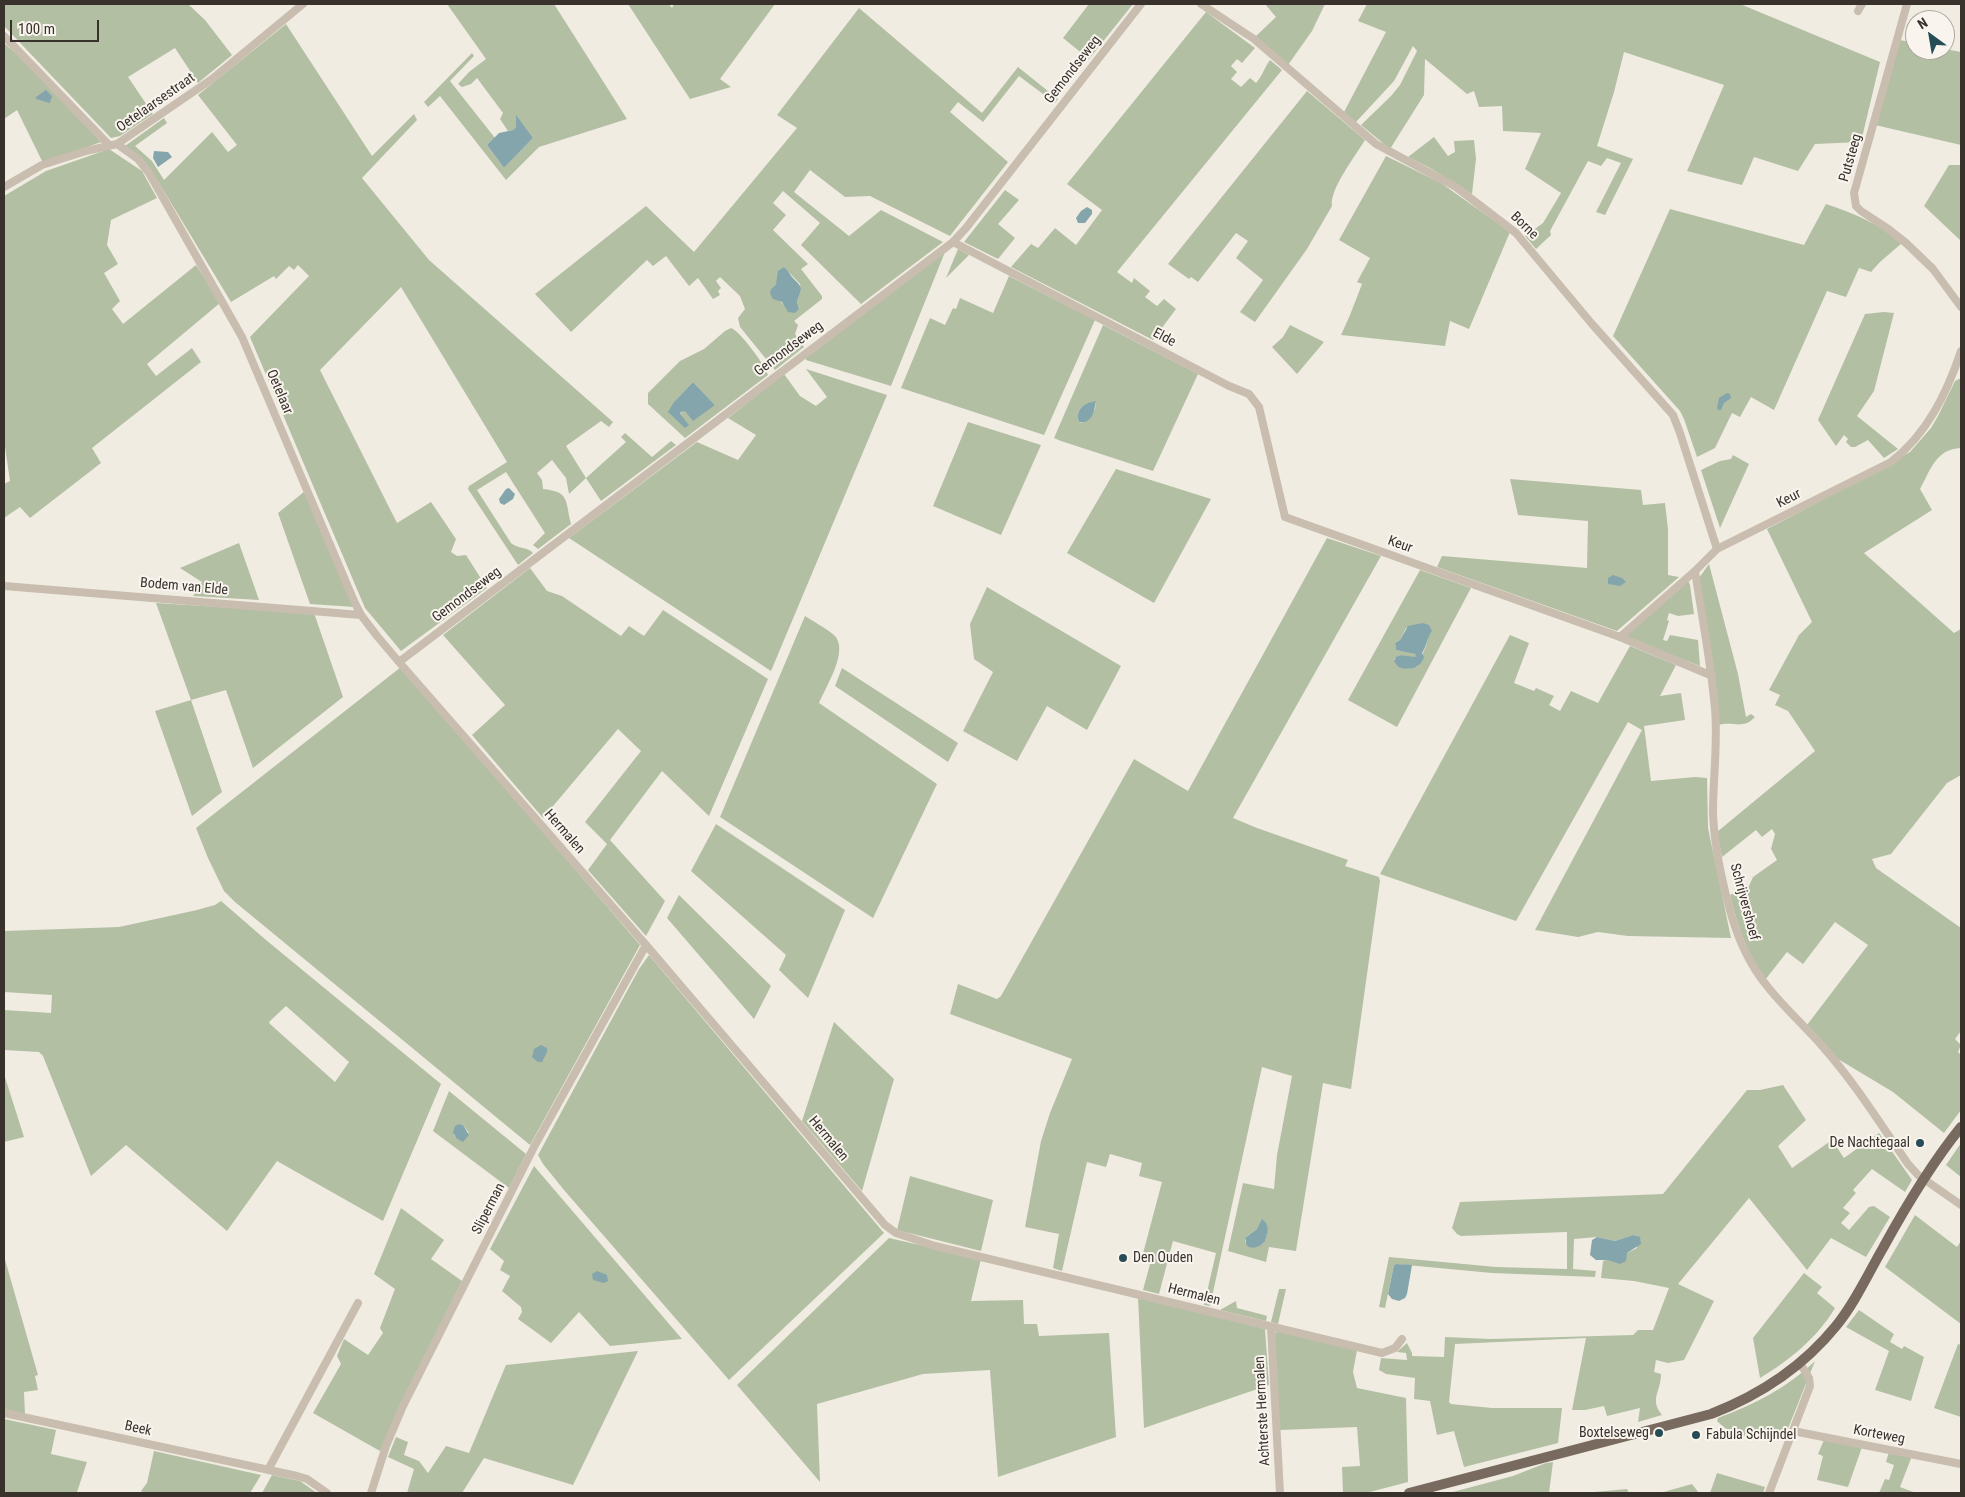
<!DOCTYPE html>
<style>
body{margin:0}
#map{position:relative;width:1965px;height:1497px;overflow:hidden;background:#f1ece2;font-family:"Roboto Condensed",sans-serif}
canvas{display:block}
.frame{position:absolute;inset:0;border:5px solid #38312c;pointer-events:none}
.north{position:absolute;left:1905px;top:10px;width:50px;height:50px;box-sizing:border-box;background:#f9f5ee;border:1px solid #aca7a0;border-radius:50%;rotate:328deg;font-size:14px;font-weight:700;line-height:20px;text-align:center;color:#38312c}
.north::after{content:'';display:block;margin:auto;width:18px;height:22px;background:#264c55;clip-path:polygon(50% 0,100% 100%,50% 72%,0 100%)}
.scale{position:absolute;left:10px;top:20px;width:89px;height:22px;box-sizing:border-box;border:2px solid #38312c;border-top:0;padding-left:6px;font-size:15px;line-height:18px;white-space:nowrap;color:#38312c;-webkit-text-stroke:4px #f9f5ee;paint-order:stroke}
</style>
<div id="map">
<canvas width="1965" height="1497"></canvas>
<div class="frame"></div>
<div class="north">N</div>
<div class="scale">100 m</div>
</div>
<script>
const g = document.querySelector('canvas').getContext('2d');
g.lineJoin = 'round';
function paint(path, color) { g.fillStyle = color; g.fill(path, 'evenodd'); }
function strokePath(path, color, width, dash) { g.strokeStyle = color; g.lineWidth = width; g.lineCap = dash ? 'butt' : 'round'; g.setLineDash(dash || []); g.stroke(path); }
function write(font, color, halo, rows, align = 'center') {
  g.font = font + ' "Roboto Condensed",sans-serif'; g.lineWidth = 4; g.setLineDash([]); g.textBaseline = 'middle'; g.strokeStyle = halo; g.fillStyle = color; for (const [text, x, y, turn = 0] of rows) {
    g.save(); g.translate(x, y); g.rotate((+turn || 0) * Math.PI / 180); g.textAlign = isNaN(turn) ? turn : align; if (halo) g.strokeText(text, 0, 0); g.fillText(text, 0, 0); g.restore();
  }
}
const green = new Path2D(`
 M4 4H188L205 20 232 55 198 83 175 48 128 77 153 114 120 136 111 138 4 26Z
 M447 4H554L627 119 539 147 506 180 440 96 428 107 424 102 472 53 474 56 450 81 495 138 487 145 504 168 533 138 516 117V127L513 130 508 131 500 119 503 113 477 78 471 84 462 87 458 84 469 72 486 59Z
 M628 4H669L672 8 674 4H775L720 79 731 87 690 99Z
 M1089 4H1133L1089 59 1063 38Z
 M1265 4H1325L1312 31 1288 65 1255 37 1276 17Z
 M1367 4H1740L1880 62 1861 142 1815 144 1798 171 1754 157 1742 185 1687 171 1724 85 1624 52 1614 92 1597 146 1633 159 1605 215 1596 212 1621 163 1607 158 1601 166 1588 161 1550 231 1551 235 1536 249 1525 236 1543 223 1561 193 1525 169 1541 133 1503 131 1502 106 1479 107 1474 91 1467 94 1425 59 1424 95 1390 149 1361 125 1391 96 1400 85 1417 51 1413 46 1394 81 1356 122 1344 112 1386 32 1358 21Z
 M859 8 982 113 1018 67 1058 99 1055 103 1019 76 983 122 958 102 950 112 1008 162 953 232 950 236 870 196 845 197 810 170 794 192 849 236 881 210 943 242 861 304 801 245 820 223 783 191 773 203 786 215 773 230 808 264 801 269 822 296V299L794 321 798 325 795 334 804 347 775 370 740 327 738 318 745 309 740 296 720 277 716 281 721 288 718 291 720 295 713 299 698 278 689 286 666 256 653 266 647 260 571 332 535 294 646 206 694 252 797 128 777 115ZM784 267 800 284 801 290 797 302 799 309 784 305 779 300H776L771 289 776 284Z
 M1206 12 1255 48 1242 63 1237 59 1231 66 1237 72 1231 79 1241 87 1250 78 1256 83C1263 75 1264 68 1270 60L1282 70 1117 272 1132 283 1134 278 1150 291 1145 297 1157 306 1164 299 1176 309 1153 340 1011 267 1031 244 1038 248 1055 228 1076 245 1102 210 1067 184Z
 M286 24 372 156 414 114 417 120 362 178 429 260 613 422 609 427 601 421 566 446 586 478 626 442 621 437 625 433 652 457 671 441 676 445 601 501 586 478 569 494 566 478 552 460 537 473 542 480 543 489C570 492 565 500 571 524L538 549 533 545 545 533 506 472 477 490 511 543C518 549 528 547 533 553L518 565 468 489 469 486 507 462 401 287 320 370 397 523 431 502 456 539 451 552 457 556 466 555 487 588 401 651 365 608 250 337 309 276 298 265 294 270 289 266 276 279 274 276 231 302 156 178 125 146 164 118 167 123 135 146 152 161 164 180 212 132 228 152 237 145 198 95Z
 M1900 40 1915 43V50L1945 49 1961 52V145L1875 125Z
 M4 43 19 56 101 142 43 163 17 110 4 119Z
 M1307 91 1365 140C1356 155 1329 190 1332 206L1307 249 1255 322 1240 312 1263 280 1236 258 1248 241 1236 233 1198 282 1191 277 1189 279 1168 264Z
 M1434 137 1448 156 1455 152 1454 141 1474 140 1476 159 1472 194 1430 168 1408 157Z
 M109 149 142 171 157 198 111 220 107 245 118 264 104 273 120 301 112 309 123 324 196 265 220 303 147 364 156 376 192 348 201 362 92 448 101 463 30 518 20 507 4 518V484L10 481 4 440V196L46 171Z
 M1386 156 1441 183 1510 232 1469 329 1450 321 1445 346 1341 335 1350 315 1362 284 1357 282 1370 258 1339 240Z
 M1949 165H1961V241L1924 206Z
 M1005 190 1019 200 998 224 1015 238 998 259 964 242Z
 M1826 204C1853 213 1880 224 1902 243L1880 262 1871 272 1859 268 1846 297 1827 291 1774 410 1751 397 1740 417 1732 413 1715 448 1697 457 1684 419 1680 411 1613 336 1670 209 1804 245Z
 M958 249 969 255 946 278Z
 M945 252 891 386 806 360V358Z
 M1009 276 1095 320 1044 435 901 388 930 318 945 325 953 308 956 309 960 298 993 313Z
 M1884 312 1894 313 1874 391 1857 416 1898 449 1884 458 1868 440 1855 447H1851L1846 442 1848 439 1844 435 1836 446 1818 420 1865 314Z
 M1103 325 1198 374 1153 471 1061 441 1054 438ZM1096 402 1095 409 1081 423 1079 422C1075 409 1084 403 1096 402Z
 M1290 325 1324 342 1297 374 1272 347 1283 337Z
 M731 328C740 331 765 365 768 375L685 438 648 404V393L680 361 704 349 725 331ZM693 382 715 405 683 411 680 414 674 402Z
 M806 369 887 395 771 671 569 538 697 442 738 460 756 435 728 418 784 374 800 396 816 406 827 397Z
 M1961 378V448C1936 449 1931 469 1920 489L1932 510 1864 553 1954 633 1961 629V775L1947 783 1891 854 1872 859 1876 868 1961 928V1031L1955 1039 1961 1045 1958 1052 1961 1055V1110L1944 1133 1893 1092 1838 1059 1807 1025 1868 945 1835 922 1803 964 1787 952 1765 980C1748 954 1737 925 1730 895L1749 886 1753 877 1777 860 1771 849 1775 834 1772 829 1762 837 1756 830 1722 857 1717 832 1815 751 1788 711 1775 705 1780 695 1769 690 1799 635 1812 622 1767 529 1872 474 1910 452 1931 428 1938 416 1955 381Z
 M968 422 1041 445 1001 535 933 506Z
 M1733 455 1749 464 1720 528 1701 470 1720 461 1731 459Z
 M1116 469 1211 499 1154 603 1067 553Z
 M1510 479 1641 490 1643 505 1665 503 1668 529V575L1679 577 1617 631 1437 567 1442 556 1587 568 1588 521 1518 515Z
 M305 491 354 607 310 604 278 513Z
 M1327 538 1381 556 1233 818 1257 828 1348 860 1345 866 1379 877 1380 881 1351 1089 1323 1083 1296 1251 1269 1247 1266 1262 1228 1251 1243 1183 1274 1189 1277 1155 1292 1076 1262 1067 1210 1306 1204 1305 1216 1253 1173 1241 1159 1294 1143 1290 1150 1264 1141 1261 1162 1182 1139 1176 1142 1163 1110 1154 1106 1167 1087 1162 1062 1271 1053 1268 1059 1234 1025 1227 1041 1141 1050 1113 1072 1059 950 1014 958 984 997 999 1001 996 1134 759 1188 791ZM1257 1229 1267 1234 1265 1241 1245 1242V1238Z
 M239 543 259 600 193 596 202 582 180 568Z
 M1709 564 1738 674 1746 717 1751 714 1755 717C1743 730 1734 721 1719 725L1699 578Z
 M530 568 547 591 562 596 621 636 629 626 644 636 663 610 768 679 709 816 662 771 610 840 665 901 646 936 588 870 607 844 585 822 641 751 618 729 543 818 472 735 505 705 443 635Z
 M1420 570 1471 588 1397 727 1348 700ZM1406 628 1431 633 1428 635C1428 646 1421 655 1418 666L1410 669 1398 667 1394 659 1401 655 1413 658 1416 656V652L1396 650 1395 643 1400 640Z
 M1687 578 1690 585 1694 614 1678 616 1669 613 1667 620 1669 621 1663 640 1667 641 1670 635 1698 640 1700 666 1628 638 1625 635Z
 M987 587 1121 666 1087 730 1047 706 1017 761 963 731 993 672 974 659 970 624Z
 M156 603 314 613 343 697 253 768 226 690 191 700 222 792 192 816 155 711 191 700Z
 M805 616C814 622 826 628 834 635 850 650 825 688 819 703L937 784 873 918 720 817Z
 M1510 635 1529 643 1514 683 1534 691 1536 688 1554 696 1549 705 1560 711 1571 691 1598 703 1630 646 1676 665 1660 696 1681 693 1685 720 1644 726 1651 781 1695 777 1707 778 1708 828 1731 938 1628 936 1598 932 1578 937 1535 930 1642 730 1628 722 1516 921 1380 874Z
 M401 667 640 945 530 1145 235 902 224 891 208 858 196 828Z
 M842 668 958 743 948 762 835 686Z
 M716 824 845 910 808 998 779 970 786 955 691 871Z
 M679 895 771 986 754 1019 667 918Z
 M221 901 266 940 441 1084 383 1221 277 1161 227 1231 126 1145 91 1176 43 1056 39 1052 4 1050V1010L51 1013 52 995 4 992V931L119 927 197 910 215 905ZM286 1006 349 1062 335 1082 270 1024 269 1022Z
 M649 955 884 1233 729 1380 564 1190 543 1164 538 1155 639 969Z
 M834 1022 894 1079 862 1191 802 1121Z
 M4 1074 24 1137 4 1142Z
 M1783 1085 1806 1120 1778 1146 1792 1168 1832 1140 1844 1158 1879 1133 1912 1180 1905 1192 1872 1169 1853 1190 1856 1193 1843 1208 1850 1213 1841 1223 1849 1230 1869 1207 1874 1206 1890 1217 1866 1257 1831 1238 1807 1270 1749 1198 1678 1284 1714 1301 1684 1360 1668 1363 1656 1360 1654 1372 1661 1374C1661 1392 1649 1399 1662 1415L1638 1422 1640 1408 1607 1416 1604 1406 1585 1410H1572L1586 1338 1455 1344 1449 1402 1451 1404 1492 1408H1562L1558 1443 1464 1467 1454 1431 1437 1435 1430 1401 1414 1399 1415 1378 1386 1374 1379 1370 1381 1358 1407 1360 1406 1353 1397 1352 1407 1343 1412 1353V1356L1444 1357 1445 1337 1490 1339 1633 1335 1638 1330H1653L1669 1288 1634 1281 1601 1278 1603 1261 1627 1253 1637 1248 1636 1235 1615 1241 1597 1237 1574 1239 1573 1269 1596 1271 1595 1277 1492 1273 1396 1264 1394 1265 1385 1308 1379 1307 1389 1257 1496 1267 1567 1269V1232L1461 1236 1457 1234 1452 1228 1460 1202 1663 1194 1747 1090H1760Z
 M449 1091 526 1154 509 1188 433 1131ZM459 1124 463 1125 469 1133 456 1138 454 1135Z
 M1961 1143V1177L1946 1165Z
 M534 1166 682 1339 610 1346 579 1312 551 1343 518 1319 522 1312 521 1307 502 1291 510 1276 500 1270 504 1261 490 1249Z
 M910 1176 993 1200 981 1251 897 1230Z
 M401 1208 444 1240 431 1259 462 1281 407 1391 380 1451 313 1413 341 1364 337 1356 344 1339 368 1355 383 1333 380 1328 395 1289 374 1274Z
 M1915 1215 1957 1247 1961 1241V1324L1885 1267Z
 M889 1238 981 1259 971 1301 1023 1300 1024 1324H1037L1039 1336 1109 1333 1116 1437 998 1477 990 1370 923 1374 817 1404 820 1482 737 1385Z
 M4 1256 38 1375 35 1376 38 1390 24 1392 25 1414 4 1409Z
 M1804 1273 1822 1287 1817 1293 1835 1308C1817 1338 1790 1360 1760 1378L1753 1338Z
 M1279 1289H1286L1278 1324 1271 1322Z
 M1138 1297 1265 1329 1269 1385 1144 1428Z
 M1236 1301 1237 1308 1264 1315 1267 1316 1266 1321 1220 1310Z
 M1859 1310 1894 1334 1890 1342 1902 1349 1904 1346 1924 1357 1911 1401 1875 1390 1889 1351 1846 1327Z
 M1278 1331 1357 1350 1353 1372 1357 1388 1406 1398 1408 1482 1366 1493H1343L1342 1467 1360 1466 1357 1427 1280 1430 1274 1334Z
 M1958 1344 1961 1345V1417L1934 1408Z
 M638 1351 573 1485 484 1458 462 1493H407L414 1469 388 1457 396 1437 408 1442 404 1455 419 1461 428 1473 446 1446 469 1453 506 1365Z
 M1815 1361 1785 1436C1759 1439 1736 1441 1717 1421L1718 1418C1755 1404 1787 1388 1815 1361Z
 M4 1419 56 1430 51 1454 87 1462 77 1492 79 1493H4Z
 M1824 1440 1862 1447 1848 1487 1817 1480 1823 1456 1818 1454Z
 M154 1451 261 1475 250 1493H144L141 1491 147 1483Z
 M1889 1452 1912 1456 1900 1487 1916 1493H1879L1885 1479 1889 1480 1894 1465 1886 1462Z
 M1553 1462 1549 1493H1449L1513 1476 1546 1463Z
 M1717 1473 1765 1487 1763 1493H1710Z
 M272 1475 300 1481 317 1493H262Z
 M1692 1484 1699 1493H1660Z
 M1627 1489 1629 1493H1584Z`);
const water = new Path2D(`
 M46 90 52 96 50 103 36 99V97Z
 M516 115 533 138 504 168 487 145 499 133 513 130 516 127Z
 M154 151 168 152 172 157 158 167 153 158Z
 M1087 207 1092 210V214L1085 223H1078L1076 218 1081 211Z
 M784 267C788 270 789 273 792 277 803 289 803 285 797 302L799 309 795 313 788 312 782 302 773 299 770 293 771 289 776 284 778 271Z
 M693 382 715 405 693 421 685 411 681 412 680 414 689 425 685 428 668 412 674 402Z
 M1727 393 1730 394 1731 398 1724 403 1721 410H1718L1717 408 1719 398Z
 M1096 401C1094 412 1092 424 1079 422 1075 409 1084 403 1096 401Z
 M509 488 515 494 513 499 504 505 500 503 499 499 506 489Z
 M1613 575 1622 578 1626 582 1620 586 1608 584V578Z
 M1423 623 1429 625 1432 631C1427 637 1427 646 1422 653L1424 657C1420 669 1409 671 1398 667L1394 661 1396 657 1401 655 1415 657 1416 654 1396 650 1395 643 1400 640 1408 626Z
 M541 1045 547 1048V1052L542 1062H538L532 1057 534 1049Z
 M459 1124 463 1125 469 1135 463 1142 456 1138 453 1132 455 1126Z
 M1262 1219C1270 1225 1268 1232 1265 1241 1260 1246 1255 1250 1247 1246L1245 1238 1257 1229Z
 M1634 1235 1640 1237 1641 1244 1627 1253 1626 1261 1620 1264 1608 1260H1596L1590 1255 1592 1240 1597 1237 1615 1241Z
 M1396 1264 1412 1265 1407 1294 1405 1298 1399 1301 1392 1299 1388 1294 1394 1265Z
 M597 1271 607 1275 608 1281 604 1283 593 1280 592 1274Z`);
const minor = new Path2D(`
 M1201 4 1254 39 1376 144 1456 187 1516 233 1592 324 1673 415 1680 433 1717 549
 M1907 4 1854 193 1856 206 1861 211 1887 228 1906 243 1933 269 1961 307
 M1858 11 1862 4
 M4 36 109 145
 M117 144 138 159 149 173 242 337 354 601 361 615 377 636 399 662 646 945 885 1225 896 1233 935 1246 1382 1353 1395 1348 1402 1339
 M4 187 42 165 86 151 117 144 212 79 303 4
 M953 242 1229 386 1249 394 1259 407 1285 517 1620 637 1710 675
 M1695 571C1702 617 1711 663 1715 709 1718 743 1713 778 1713 812 1714 849 1728 917 1745 951 1763 990 1796 1016 1823 1047 1855 1083 1881 1125 1908 1164L1918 1175 1961 1205
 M4 586 361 615
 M1620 637 1695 571 1717 549 1891 462C1927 434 1947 393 1961 351
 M399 662C584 522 768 381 953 242L966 228 1141 4
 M1271 1328 1280 1493
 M4 1413 297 1476 307 1479 327 1493
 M1793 1431 1961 1464
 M268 1470 358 1303
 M371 1493 386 1446 403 1406 535 1145 646 945
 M1769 1493 1810 1386 1809 1378 1800 1363`);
const major = new Path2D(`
 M1409 1493 1711 1414C1760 1395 1802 1368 1836 1326 1855 1303 1868 1274 1883 1248 1906 1206 1931 1164 1961 1127`);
const markers = [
 [1920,1143,5,"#264c55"],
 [1123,1258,5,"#264c55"],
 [1659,1433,5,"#264c55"],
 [1696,1435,5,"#264c55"]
];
const streetNames = [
 ["Gemondseweg",1073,70,-52],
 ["Oetelaarsestraat",156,103,-35],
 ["Putsteeg",1851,158,-74],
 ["Borne",1524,226,44],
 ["Elde",1164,338,28],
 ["Gemondseweg",789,349,-37],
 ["Oetelaar",279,392,67],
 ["Keur",1789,499,-27],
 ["Keur",1400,545,20],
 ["Bodem van Elde",184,587,5],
 ["Gemondseweg",467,595,-37],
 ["Hermalen",564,832,49],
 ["Schrijvershoef",1744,902,75],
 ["Hermalen",828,1139,50],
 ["Sliperman",489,1209,-63],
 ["Hermalen",1194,1295,14],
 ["Achterste Hermalen",1263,1411,-93],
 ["Beek",138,1429,12],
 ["Korteweg",1879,1435,11]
];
const poiNames = [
 ["De Nachtegaal",1910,1143],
 ["Den Ouden",1133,1258,"left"],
 ["Boxtelseweg",1649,1433],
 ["Fabula Schijndel",1706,1435,"left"]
];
paint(green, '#b2bfa3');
paint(water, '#84a5ab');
strokePath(minor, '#c8bdaf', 8);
strokePath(major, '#786a5f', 10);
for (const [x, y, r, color] of markers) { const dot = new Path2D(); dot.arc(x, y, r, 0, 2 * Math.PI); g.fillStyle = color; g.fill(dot); strokePath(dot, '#f9f5ee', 2); }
write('14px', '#38312c', '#f9f5ee', streetNames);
write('14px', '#38312c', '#f9f5ee', poiNames, 'right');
</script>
